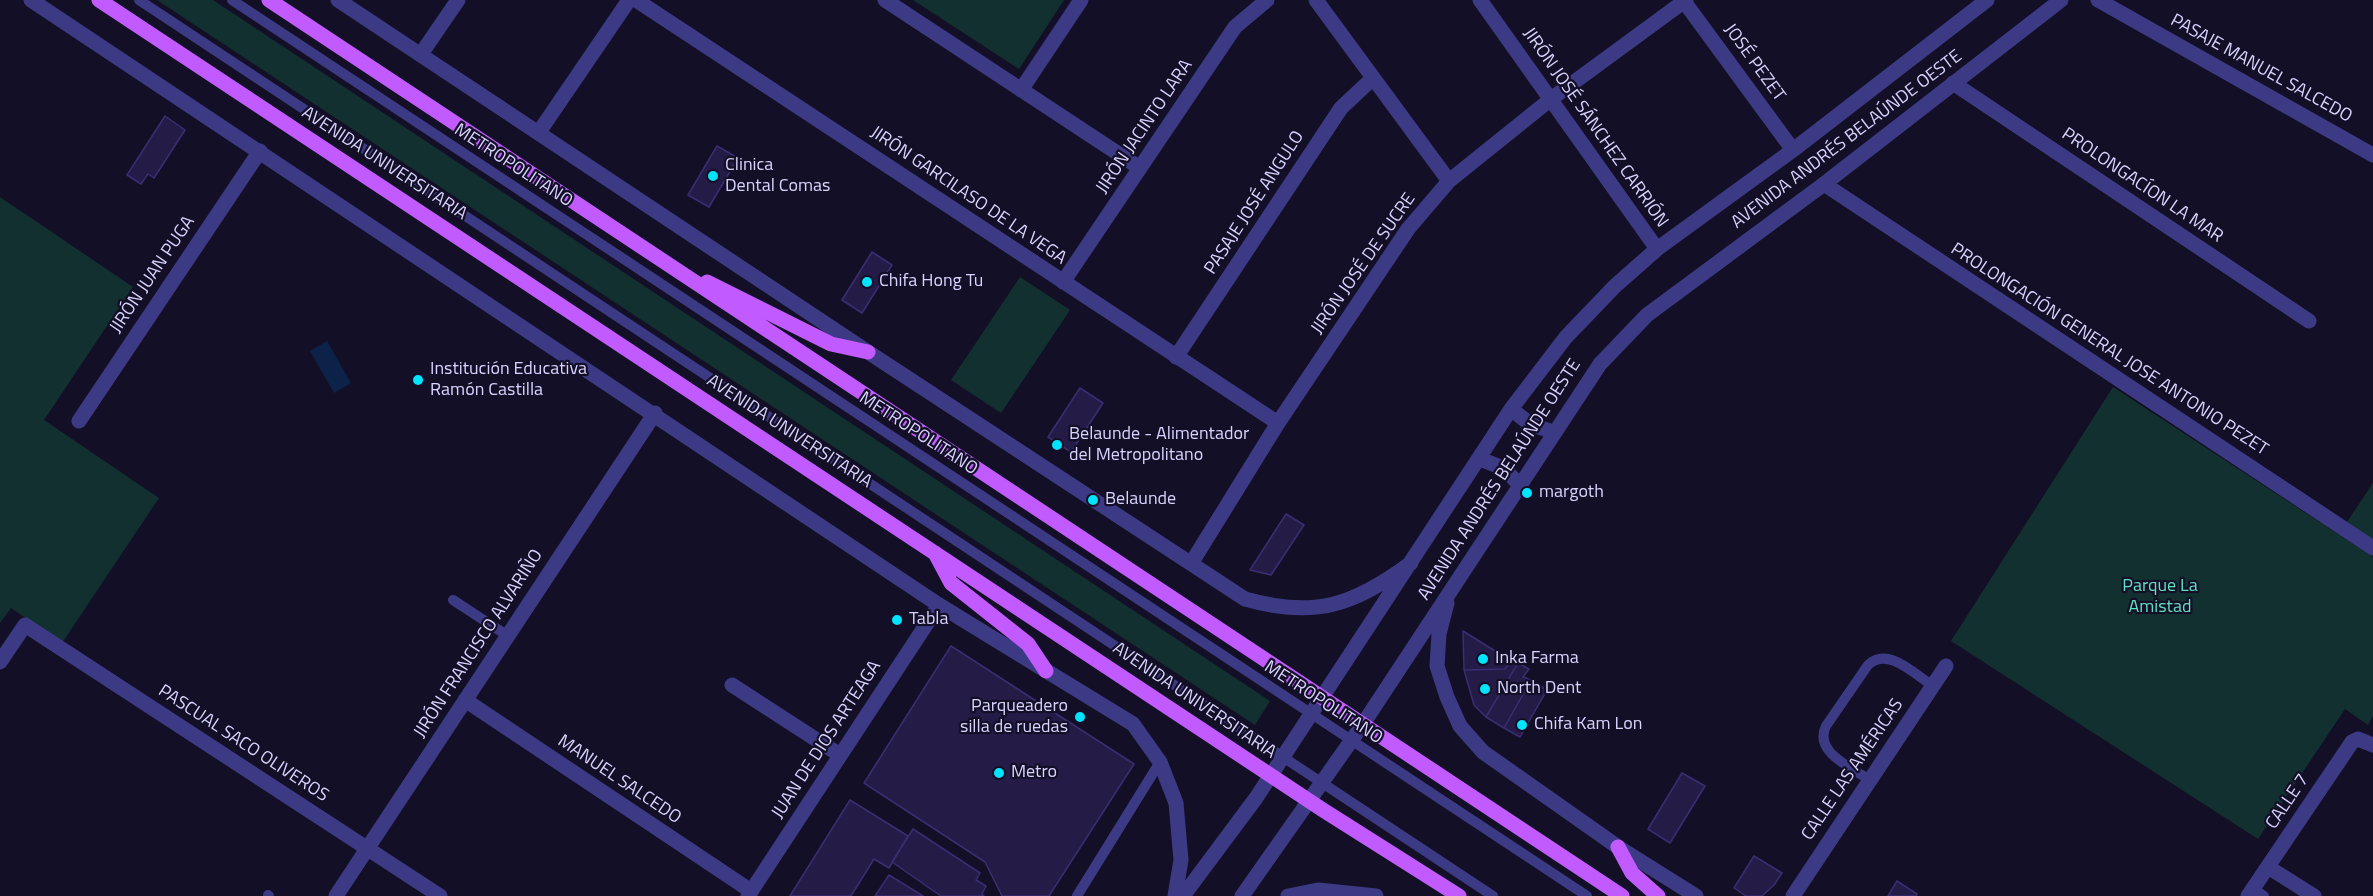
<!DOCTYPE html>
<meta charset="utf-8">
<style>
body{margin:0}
canvas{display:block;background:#130f26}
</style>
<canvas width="2373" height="896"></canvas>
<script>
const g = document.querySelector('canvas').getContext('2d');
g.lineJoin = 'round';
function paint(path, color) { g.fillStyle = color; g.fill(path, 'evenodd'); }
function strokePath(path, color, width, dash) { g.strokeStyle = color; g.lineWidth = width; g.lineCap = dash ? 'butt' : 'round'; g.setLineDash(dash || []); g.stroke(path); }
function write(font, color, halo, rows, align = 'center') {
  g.font = font + ' "Titillium Web",sans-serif'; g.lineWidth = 4.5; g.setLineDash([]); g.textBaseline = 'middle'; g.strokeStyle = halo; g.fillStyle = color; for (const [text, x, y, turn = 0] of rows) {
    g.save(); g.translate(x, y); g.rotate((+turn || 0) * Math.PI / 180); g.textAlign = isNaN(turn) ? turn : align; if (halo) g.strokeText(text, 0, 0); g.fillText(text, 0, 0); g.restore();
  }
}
const green = new Path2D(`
 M157 0H213L1270 701 1255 725Z
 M913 0H1064L1019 69Z
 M0 197 133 287 44 420 159 498 62 643 11 608 0 623Z
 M1020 277 1070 310 1001 413 951 380Z
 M2113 387 2373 557V716L2368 725 2345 709 2258 839 1951 641Z
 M2373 483V543L2345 525Z`);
const water = new Path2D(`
 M327 341 351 383 334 393 310 351Z`);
const building = new Path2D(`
 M165 116 185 130 154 178 148 174 141 184 127 175Z
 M717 146 738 158 709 207 688 195Z
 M872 252 892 265 862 313 842 300Z
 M1080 388 1103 403 1071 452 1048 437Z
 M1286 514 1304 525 1271 575 1250 570Z
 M1463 631 1511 661 1505 669 1464 670Z
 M951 646 1134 764 1049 896H1002L985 862 864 783Z
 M1511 661 1518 663 1486 717 1474 705 1464 670 1505 669Z
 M1518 663 1529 669 1523 677 1531 680 1504 728 1486 717Z
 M1531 680 1547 690 1520 737 1504 728Z
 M1682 773 1705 786 1670 843 1648 829Z
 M850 800 908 836 889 868 874 859 851 896H790Z
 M913 829 980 873 976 880 986 886 982 894 984 896H941L892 862Z
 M1754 856 1782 873 1774 885 1762 896H1746L1734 888Z
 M889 875 923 896H875Z
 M1897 881 1917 894 1916 896H1888Z`);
const service = new Path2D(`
 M139 0 1493 896
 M232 0 1587 896
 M453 600 508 636
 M1870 780C1852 768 1813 752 1826 726L1868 665C1888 646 1914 674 1933 686
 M2253 888 2264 896
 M268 895 269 896
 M1077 896 1160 762`);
const pedestrian = new Path2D(`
 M2098 0 2373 155
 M1824 184 2373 548
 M1176 357 1341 108 1373 78
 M732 685 840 755
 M748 896 939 605`);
const minor = new Path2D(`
 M636 0 1278 423
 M885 0 1140 168
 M1316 0 1449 181
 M1480 0 1657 249
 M1683 0 1793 150
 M421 54 458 0
 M1953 83 2309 321
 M1021 90 1081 0
 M539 132 629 0
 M1063 282 1235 27 1267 0
 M79 421 260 151
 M1192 562 1278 423 1408 229 1449 181 1551 99 1686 0
 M0 662 25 625 440 896
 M465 700 751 891
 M2268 867 2314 896
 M336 896 655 413
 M1793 896 1946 666
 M2248 896 2352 742 2358 739 2373 745`);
const tertiary = new Path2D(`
 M31 0 939 605 1133 724 1160 762 1176 803 1181 860 1175 896
 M338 0 868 352 1245 599C1315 619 1354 605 1411 563
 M1511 409 1530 424 1553 432
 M1480 459 1503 468 1519 484
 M1447 603 1439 634 1437 666 1447 697 1460 726 1483 752 1618 847 1696 896
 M1183 896 1256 798 1511 409 1566 337 1615 286 1657 249 1793 150 1987 0
 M1242 896 1363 724 1600 364 1647 315 1824 184 2061 0
 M1288 896 1318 890 1376 896`);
const primary = new Path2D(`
 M99 0 1323 810 1459 896
 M269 0 1622 896
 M707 282 831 344 868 352
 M935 553 951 583 1028 644 1046 671
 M1618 847 1632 873 1658 896`);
const markers = [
 [713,176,6,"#00e5ff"],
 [867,282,6,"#00e5ff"],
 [418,380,6,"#00e5ff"],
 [1057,445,6,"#00e5ff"],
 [1527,493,6,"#00e5ff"],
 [1093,500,6,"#00e5ff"],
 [897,620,6,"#00e5ff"],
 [1483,659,6,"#00e5ff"],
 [1485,689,6,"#00e5ff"],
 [1080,717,6,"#00e5ff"],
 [1522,725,6,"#00e5ff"],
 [999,773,6,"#00e5ff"]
];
const streetNames = [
 ["JOSÉ PEZET",1754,63,54],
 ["PASAJE MANUEL SALCEDO",2261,69,29],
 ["JIRÓN JACINTO LARA",1145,127,-56],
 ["JIRÓN JOSÉ SÁNCHEZ CARRIÓN",1595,128,55],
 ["AVENIDA ANDRÉS BELAÚNDE OESTE",1847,140,-37],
 ["AVENIDA UNIVERSITARIA",384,164,33],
 ["METROPOLITANO",513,166,33],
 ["PROLONGACÍON LA MAR",2142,186,34],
 ["JIRÓN GARCILASO DE LA VEGA",968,196,34],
 ["PASAJE JOSÉ ANGULO",1255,203,-57],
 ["JIRÓN JOSÉ DE SUCRE",1364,264,-55],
 ["JIRÓN JUAN PUGA",153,275,-56],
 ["PROLONGACIÓN GENERAL JOSE ANTONIO PEZET",2109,350,33],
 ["AVENIDA UNIVERSITARIA",789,432,33],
 ["METROPOLITANO",918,434,33],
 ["AVENIDA ANDRÉS BELAÚNDE OESTE",1500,480,-57],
 ["JIRÓN FRANCISCO ALVARIÑO",479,644,-57],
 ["AVENIDA UNIVERSITARIA",1194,701,34],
 ["METROPOLITANO",1323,703,33],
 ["JUAN DE DIOS ARTEAGA",827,740,-57],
 ["PASCUAL SACO OLIVEROS",243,744,33],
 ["CALLE LAS AMÉRICAS",1853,770,-56],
 ["MANUEL SALCEDO",619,780,34],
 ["CALLE 7",2288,802,-56]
];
const poiNames = [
 ["Clinica",725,166],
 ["Dental Comas",725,187],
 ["Chifa Hong Tu",879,282],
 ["Institución Educativa",430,370],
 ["Ramón Castilla",430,391],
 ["Belaunde - Alimentador",1069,435],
 ["del Metropolitano",1069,456],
 ["margoth",1539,493],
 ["Belaunde",1105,500],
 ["Tabla",909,620],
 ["Inka Farma",1495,659],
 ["North Dent",1497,689],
 ["Parqueadero",1068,707,"right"],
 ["silla de ruedas",1068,728,"right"],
 ["Chifa Kam Lon",1534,725],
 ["Metro",1011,773]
];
const parkNames = [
 ["Parque La",2160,587],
 ["Amistad",2160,608]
];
paint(green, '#12302f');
paint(water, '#0c2248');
paint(building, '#241b47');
strokePath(building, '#3b2d73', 1.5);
strokePath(service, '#3d3a85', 10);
strokePath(pedestrian, '#3d3a85', 15);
strokePath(minor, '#3d3a85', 15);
strokePath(tertiary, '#3d3a85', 15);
strokePath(primary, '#c25bff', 15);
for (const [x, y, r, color] of markers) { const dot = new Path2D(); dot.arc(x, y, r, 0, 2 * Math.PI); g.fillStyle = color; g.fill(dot); strokePath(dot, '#130f26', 2); }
write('18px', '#d9d4ff', '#130f26', streetNames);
write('18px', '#d9d4ff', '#130f26', poiNames, 'left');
write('18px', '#5fe0c0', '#130f26', parkNames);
</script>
